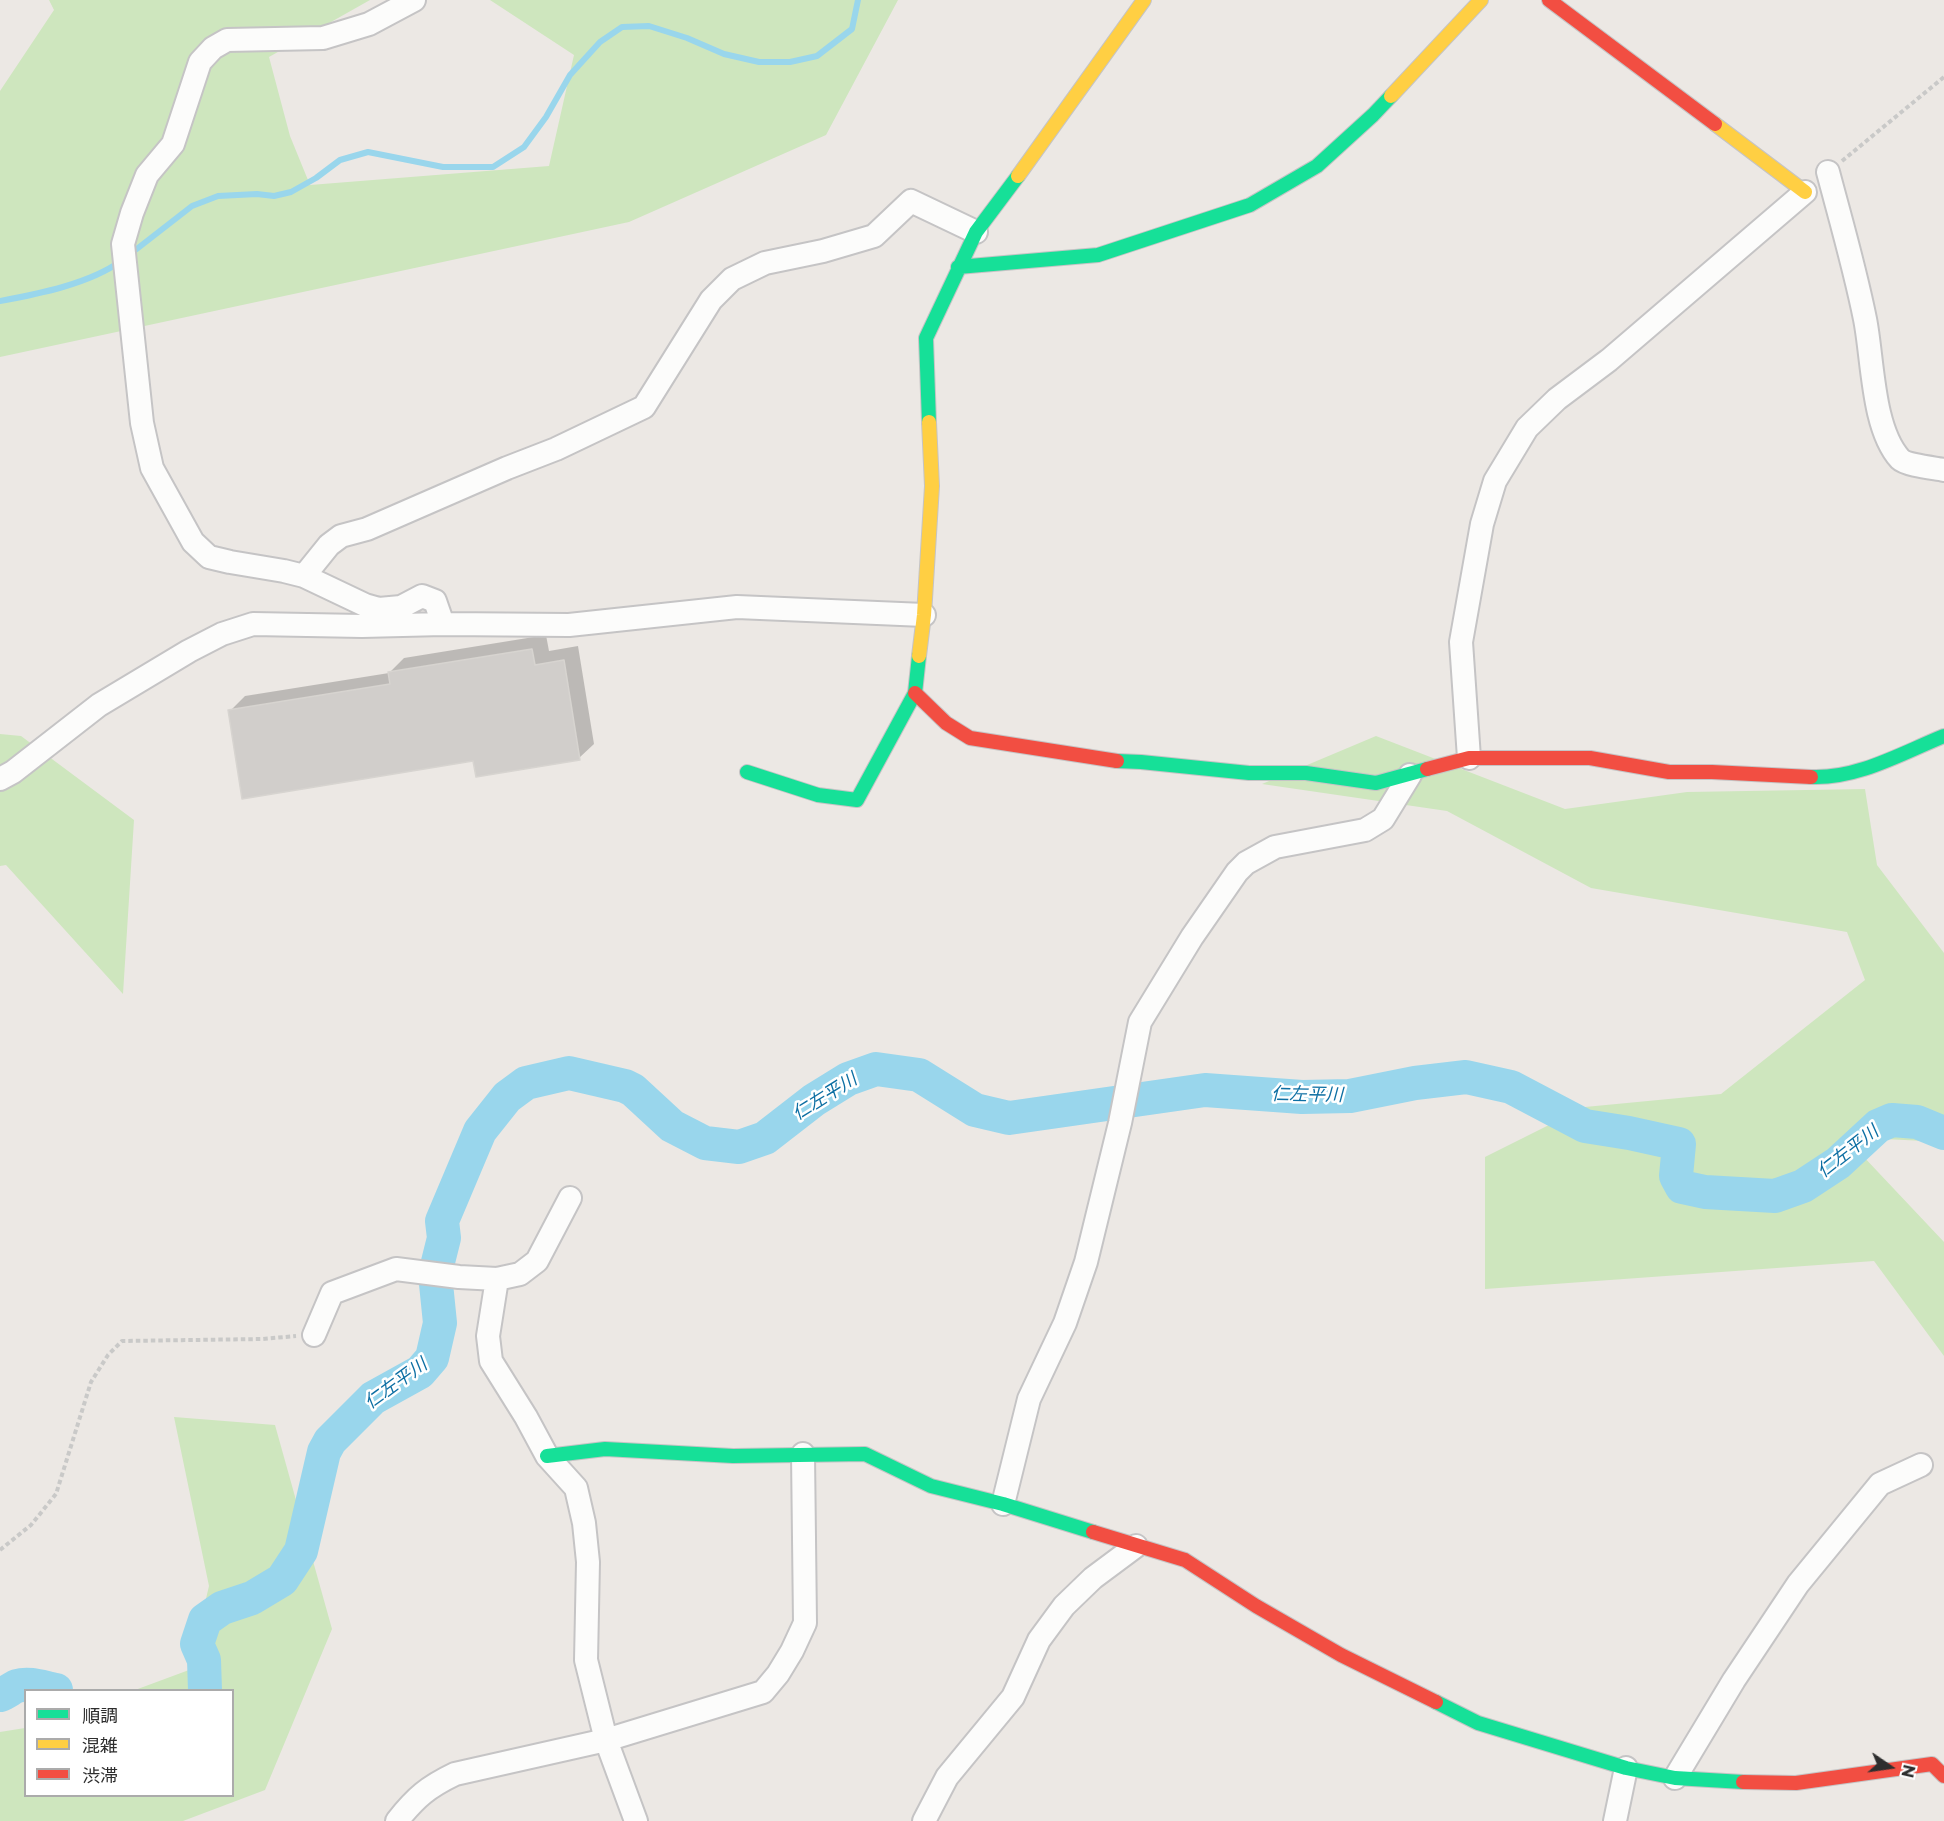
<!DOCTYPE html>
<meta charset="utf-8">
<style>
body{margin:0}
#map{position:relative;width:1944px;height:1821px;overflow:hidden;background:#ece8e4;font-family:Montserrat,"Noto Sans JP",sans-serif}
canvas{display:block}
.legend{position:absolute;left:24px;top:1689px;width:210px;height:108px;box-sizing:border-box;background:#fff;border:2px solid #ababab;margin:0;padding:8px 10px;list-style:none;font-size:18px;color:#2e2e2e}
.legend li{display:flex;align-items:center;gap:12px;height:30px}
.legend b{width:30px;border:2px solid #ababab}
.north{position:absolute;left:1860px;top:1737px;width:60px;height:60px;-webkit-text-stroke:4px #fff;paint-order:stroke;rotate:103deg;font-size:16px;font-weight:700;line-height:24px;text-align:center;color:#2e2e2e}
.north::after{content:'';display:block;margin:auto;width:21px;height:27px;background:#2e2e2e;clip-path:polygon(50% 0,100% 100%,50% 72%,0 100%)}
</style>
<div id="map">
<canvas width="1944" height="1821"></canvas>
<ul class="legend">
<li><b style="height:8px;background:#16e098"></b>順調</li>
<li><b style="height:8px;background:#ffcf43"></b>混雑</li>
<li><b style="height:8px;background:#f24e42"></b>渋滞</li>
</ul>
<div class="north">N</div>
</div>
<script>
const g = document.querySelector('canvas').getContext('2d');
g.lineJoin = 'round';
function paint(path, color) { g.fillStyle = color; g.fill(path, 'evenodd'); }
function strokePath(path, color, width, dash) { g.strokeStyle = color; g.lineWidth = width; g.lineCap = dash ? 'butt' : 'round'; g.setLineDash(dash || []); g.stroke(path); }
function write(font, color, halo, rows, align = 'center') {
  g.font = font + ' Montserrat,"Noto Sans JP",sans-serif'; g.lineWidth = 5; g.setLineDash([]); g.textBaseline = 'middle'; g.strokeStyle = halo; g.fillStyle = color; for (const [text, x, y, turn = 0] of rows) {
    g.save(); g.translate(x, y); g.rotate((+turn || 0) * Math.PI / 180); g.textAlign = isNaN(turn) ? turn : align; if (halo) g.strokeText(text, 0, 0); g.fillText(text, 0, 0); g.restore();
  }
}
const green = new Path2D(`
 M49 0H370L269 57 290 136 310 185 549 166 574 55 490 0H898L826 135 629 222 0 357V91L54 10Z
 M0 734 21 736 134 820 123 994 6 865 0 866Z
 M1376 736 1565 809 1687 792 1865 789 1877 865 1944 953V1142L1845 1137 1944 1242V1356L1874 1261 1485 1289V1157L1585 1107 1721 1094 1865 980 1847 932 1591 888 1447 811 1262 784Z
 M174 1417 275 1425 332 1629 265 1790 183 1821H0V1732L25 1728 26 1796H232V1690H135L189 1670 209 1586Z`);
const shadow = new Path2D(`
 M546 635 549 651 578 646 594 744 579 758 474 759 230 711 245 696 389 673 404 658Z`);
const stream = new Path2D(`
 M129 255 192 206 218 196 257 194 274 196 291 192 316 178 340 160 368 152 443 167H493L524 147 546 117 570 75 600 42 622 27 649 26 687 38 724 54 759 62H790L817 56 852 29 858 0
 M0 301C38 294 89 284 121 261`);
const river = new Path2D(`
 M205 1690 204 1660 197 1644 205 1620 222 1608 252 1598 282 1580 301 1551 324 1452 330 1441 373 1398 420 1372 432 1358 440 1323 435 1274 444 1238 442 1221 480 1131 507 1097 526 1083 569 1073 625 1086 633 1090 672 1126 705 1143 739 1147 765 1138 814 1100 848 1079 876 1069 919 1075 975 1110 1009 1118 1205 1090 1302 1097 1350 1096 1415 1083 1466 1077 1511 1087 1585 1126 1629 1133 1679 1144 1676 1176 1682 1187 1705 1192 1775 1196 1803 1186 1838 1163 1878 1126 1892 1120 1917 1122 1944 1133
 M0 1695C6 1693 12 1688 17 1686 30 1682 44 1688 56 1690`);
const building = new Path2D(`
 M532 649 535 665 564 660 580 760 476 777 473 761 242 799 228 710 390 684 388 672Z`);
const path = new Path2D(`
 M1842 161 1944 77
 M0 1550 31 1525 56 1494 91 1382 108 1355 122 1341 262 1339 296 1336`);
const street = new Path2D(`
 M414 0 369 24 323 38 227 40 213 48 200 62 173 144 147 175 132 213 123 244 142 423 152 468 193 542 209 557 230 562 284 571 304 576 365 605 379 609 401 607 422 596 435 601 443 624
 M1828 172C1841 221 1855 269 1865 319 1873 359 1872 428 1900 459 1906 465 1934 468 1944 470
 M304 576 329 545 341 536 367 529 507 468 556 449 644 407 711 300 732 279 765 263 823 251 874 236 911 201 976 232
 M1469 758 1461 642 1482 524 1495 481 1527 428 1557 399 1609 360 1805 192
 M0 779 13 772 99 705 189 651 222 634 253 624 362 626 443 624 569 625 737 607 924 615
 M497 1279 520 1274 537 1261 570 1198
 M314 1335 332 1293 396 1269 459 1277 497 1279 488 1336 491 1361 526 1417 547 1456 576 1488 584 1523 588 1562 586 1660 606 1740 636 1821
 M1003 1504 1029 1399 1065 1323 1086 1262 1120 1123 1140 1022 1192 937 1237 872 1246 863 1275 847 1365 830 1383 819 1410 775
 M1675 1778 1734 1680 1798 1584 1880 1484 1921 1465
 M397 1821C416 1797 428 1787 455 1774L606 1740 763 1692 778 1674 792 1651 805 1623 803 1454
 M924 1821 947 1777 1013 1697 1039 1640 1064 1606 1093 1578 1136 1546
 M1615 1821 1626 1768`);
const fast = new Path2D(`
 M958 267 1098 255 1250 205 1317 166 1373 115 1391 96
 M929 422 926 338 976 232 1018 176
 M1117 761 1141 762 1249 773H1306L1376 783 1427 769
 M747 772 818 795 857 800 915 693 919 656
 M1811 777C1858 779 1902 753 1944 736
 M547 1456 605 1449 733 1456 865 1454 931 1486 1003 1504 1093 1532
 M1436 1702 1478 1723 1626 1768 1675 1778 1743 1782`);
const slow = new Path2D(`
 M1391 96 1481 0
 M1715 124 1805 192
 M1018 176 1144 0
 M919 656 924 615 932 486 929 422`);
const jam = new Path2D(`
 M1549 0 1715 124
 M915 693 946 723 970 738 1117 761
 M1427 769 1469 758H1590L1669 772H1712L1811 777
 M1093 1532 1185 1560 1256 1606 1341 1655 1436 1702
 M1743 1782 1796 1783 1932 1764 1944 1776`);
const waterNames = [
 ["仁左平川",1307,1095,1],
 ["仁左平川",825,1097,-32],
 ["仁左平川",1848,1152,-38],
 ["仁左平川",396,1384,-36]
];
paint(green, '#cee6be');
paint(shadow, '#0003');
strokePath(stream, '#99d6ec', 6);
strokePath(river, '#99d6ec', 34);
paint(building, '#d1cecb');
strokePath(building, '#d7d4d0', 1.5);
strokePath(street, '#c5c4c5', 26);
strokePath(fast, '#c5c4c5', 16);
strokePath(slow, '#c5c4c5', 16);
strokePath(jam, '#c5c4c5', 16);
strokePath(path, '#c9c9c8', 4, [4.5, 3]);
strokePath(street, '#fcfcfb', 22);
strokePath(fast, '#16e098', 14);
strokePath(slow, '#ffcf43', 14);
strokePath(jam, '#f24e42', 14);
write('italic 18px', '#0d6fa3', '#fff', waterNames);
</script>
